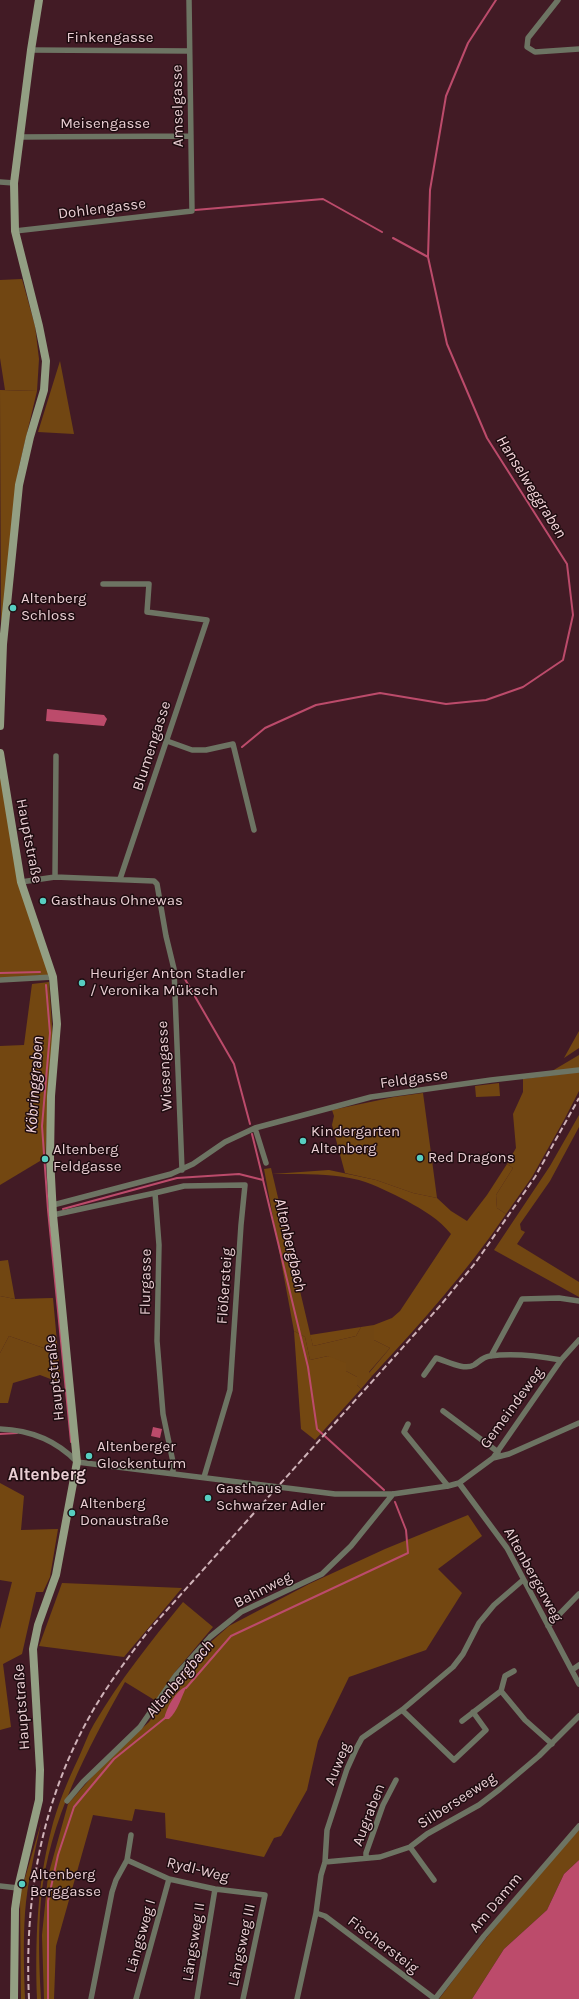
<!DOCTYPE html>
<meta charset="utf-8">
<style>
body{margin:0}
canvas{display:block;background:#421b25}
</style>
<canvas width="579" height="1999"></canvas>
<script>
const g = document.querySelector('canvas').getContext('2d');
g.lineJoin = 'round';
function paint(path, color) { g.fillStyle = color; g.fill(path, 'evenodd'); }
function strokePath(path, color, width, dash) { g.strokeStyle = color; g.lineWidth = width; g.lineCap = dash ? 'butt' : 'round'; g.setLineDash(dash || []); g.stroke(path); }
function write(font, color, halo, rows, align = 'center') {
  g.font = font + ' Karla,sans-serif'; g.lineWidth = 3; g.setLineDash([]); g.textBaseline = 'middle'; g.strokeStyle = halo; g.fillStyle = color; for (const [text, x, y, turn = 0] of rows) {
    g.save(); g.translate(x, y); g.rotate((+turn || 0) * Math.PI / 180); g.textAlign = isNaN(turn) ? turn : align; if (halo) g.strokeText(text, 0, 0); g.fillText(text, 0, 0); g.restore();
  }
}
const green = new Path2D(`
 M22 279 35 326 39 359 37 391 5 390 0 358V280Z
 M60 361 74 434 38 432Z
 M579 1055V1068L552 1071Z
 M579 1072V1091L564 1120 532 1177 506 1214 497 1208 496 1195 513 1168 507 1164 516 1148 513 1114 523 1092V1079Z
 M499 1083 500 1096 476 1097 475 1086Z
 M423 1093 437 1198 413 1193 376 1180 345 1173 332 1125 334 1116 332 1110 394 1097Z
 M579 1115V1127L550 1181 520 1224 521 1230 525 1232 517 1244 579 1282V1297L494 1250 550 1166Z
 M271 1168 313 1346 356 1336 361 1327 374 1325V1340L390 1348 369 1372 372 1376 361 1389 357 1385V1377L346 1371 328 1356 310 1360 305 1337 294 1331 264 1169Z
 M8 1260 15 1299 0 1296V1261Z
 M9 1336 58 1353 61 1383 40 1375 13 1383 8 1403H0V1353Z
 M62 1583 182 1588 124 1657 39 1646Z
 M183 1602 213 1627 175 1672 156 1701 125 1682C87 1750 49 1820 41 1899 38 1932 39 1966 41 1999H37C35 1943 37 1885 51 1831 57 1806 68 1780 79 1757 84 1746 88 1734 94 1724 120 1680 151 1641 183 1602Z
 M41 1823C35 1852 27 1883 25 1913 23 1942 24 1971 25 1999H21L20 1895Z
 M579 1829V1860L564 1874 547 1910 504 1949 472 1999H439C483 1940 530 1884 579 1829Z`);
const forest = new Path2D(`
 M0 390 37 391 18 471 1 634Z
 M0 773 19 882 49 975 0 978Z
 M49 982 53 1040 45 1158 0 1185V1046L24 1045 32 984Z
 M579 1031V1048L564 1058Z
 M507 1164 513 1168 496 1195 497 1208 506 1214C467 1272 420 1324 372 1376L369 1373 390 1348 374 1340V1325L392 1318 400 1311 451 1234C439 1219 423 1210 407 1201 391 1193 376 1185 359 1180 331 1173 301 1174 272 1174L329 1170 376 1180 413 1193 437 1198 451 1211 467 1221 487 1195Z
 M0 1296 15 1299 53 1298 58 1353 9 1336 0 1353Z
 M361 1327 356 1336 313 1346 310 1335Z
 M294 1331 305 1337 310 1360 328 1356 346 1363V1371L357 1377V1385L361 1389 315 1440 301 1429Z
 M0 1483 24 1496 21 1530 58 1529 50 1577 43 1592H36L22 1654 3 1664 11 1727 0 1730V1629L12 1582 0 1580Z
 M468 1515 482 1536 438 1569 462 1593 426 1650 349 1677 318 1741 307 1790 281 1836 274 1838 264 1857 166 1838 165 1813 135 1809 132 1821 93 1815 56 1946 54 1999H44L42 1935 48 1876 68 1804 106 1761 149 1722 197 1654 229 1626 309 1584 385 1549Z`);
const water = new Path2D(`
 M47 709 104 715 107 719 104 726 46 721Z
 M153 1427 162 1429 160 1438 151 1436Z
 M187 1686C181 1697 178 1711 169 1719H164C167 1707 175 1691 187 1686Z
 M579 1860V1999H472L504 1949 547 1910 564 1874Z`);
const stream = new Path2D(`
 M195 210 323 199 382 232
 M393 238 428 257
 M242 747 265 728 316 705 380 693 446 704 486 700 523 687 563 660 573 615 567 564 487 438 447 344 428 257 430 190 446 96 468 43 496 0
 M0 973 40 972
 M182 974 234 1064 250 1124
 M46 985 50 1033 42 1126 48 1210 71 1442
 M252 1134 263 1179
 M63 1209 177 1178 239 1174 263 1180 308 1367 317 1429 384 1490
 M0 1434 17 1433
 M186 1688 231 1636 408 1553 406 1530 395 1502
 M48 1999V1901L58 1855 74 1807 114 1759 165 1718`);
const minor = new Path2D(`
 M558 0 528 38 527 47 535 52 579 49
 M31 50 189 51
 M20 137 191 136
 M0 182 14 183
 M15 231 192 211 189 0
 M103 584H149L147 612 207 620 120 879
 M167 741 192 750H206L233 744 254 830
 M55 877 56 756
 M21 882 55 877 154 881 157 884 166 936 174 969 182 1170
 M0 980 53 977
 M255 1128 266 1163
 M155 1193 184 1186 245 1185 241 1225 230 1390 204 1477
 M53 1205 171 1174 193 1164 225 1142 255 1128 371 1097 491 1080 579 1070
 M53 1215 155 1193 159 1245 157 1341 163 1414 173 1462V1474
 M491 1356 522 1299 559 1298 579 1301
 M424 1375 436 1358C447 1361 464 1371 474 1365 480 1361 483 1357 490 1356 513 1353 539 1356 561 1360
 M443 1411 498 1452
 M408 1424 404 1432 448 1486
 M0 1429C29 1430 56 1440 77 1462L335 1494H393L448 1486 459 1483 493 1458 561 1360 579 1340
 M493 1458 509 1454 579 1423
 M459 1483 507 1548 579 1684
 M548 1626 579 1594
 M572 1670 579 1665
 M501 1691 505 1676 514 1671
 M402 1710 454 1760 486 1730 473 1712
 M462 1721 501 1691 525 1720 552 1744
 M67 1801 83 1782 140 1727 176 1675 210 1637 241 1612 322 1574 351 1546 393 1494
 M410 1847 434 1880
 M366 1858V1853L383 1805 396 1780
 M127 1860 169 1879 215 1889 265 1895 243 1999
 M325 1862 380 1857 410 1847 427 1834 479 1805 500 1789 539 1756 579 1716
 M0 1886 18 1888
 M316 1913 325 1916 435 1999
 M91 1999 112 1892 116 1880 127 1860 131 1835
 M136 1999 169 1879
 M197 1999 215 1889
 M297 1999 316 1913 321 1875 325 1862 327 1830 347 1769 356 1749 362 1738 402 1710 453 1667 463 1654 479 1623 494 1605 523 1580
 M435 1999 484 1936 579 1826`);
const secondary = new Path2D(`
 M0 726 3 644 19 485 30 437 44 390 46 361 39 326 15 231 14 183 31 50 39 0
 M0 753 21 882 53 977 57 1024 51 1096 50 1158 53 1215 77 1462 56 1575 38 1625 33 1649 40 1770 39 1800 18 1888 15 1909 14 1999`);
const rail = new Path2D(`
 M29 1999C24 1896 42 1797 95 1707 111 1680 130 1655 149 1630L439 1307 476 1262 535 1177 579 1098`);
const markers = [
 [13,608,4,"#57cec1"],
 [43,901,4,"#57cec1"],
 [82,983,4,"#57cec1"],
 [303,1141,4,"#57cec1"],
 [420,1158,4,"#57cec1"],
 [45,1159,4,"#57cec1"],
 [89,1456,4,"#57cec1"],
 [208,1498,4,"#57cec1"],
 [72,1513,4,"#57cec1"],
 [22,1884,4,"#57cec1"]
];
const streetNames = [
 ["Finkengasse",110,38],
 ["Amselgasse",178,106,-91],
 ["Meisengasse",105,124],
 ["Dohlengasse",102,209,-7],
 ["Blumengasse",152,746,-72],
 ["Hauptstraße",29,841,79],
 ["Wiesengasse",165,1066,-93],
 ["Feldgasse",414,1079,-8],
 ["Flurgasse",146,1282,-89],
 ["Flößersteig",225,1286,-86],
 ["Hauptstraße",55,1378,-96],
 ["Gemeindeweg",512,1408,-54],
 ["Altenbergerweg",533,1575,61],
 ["Bahnweg",263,1590,-27],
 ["Hauptstraße",22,1707,-94],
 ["Auweg",338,1764,-68],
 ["Silberseeweg",457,1801,-33],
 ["Augraben",369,1815,-69],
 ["Rydl-Weg",198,1870,14],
 ["Am Damm",496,1903,-50],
 ["Längsweg I",141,1936,-74],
 ["Längsweg II",194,1942,-81],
 ["Längsweg III",242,1945,-78],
 ["Fischersteig",383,1945,37]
];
const poiNames = [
 ["Altenberg",21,599],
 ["Schloss",21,616],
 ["Gasthaus Ohnewas",51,901],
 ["Heuriger Anton Stadler",90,974],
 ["/ Veronika Müksch",90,991],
 ["Kindergarten",311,1132],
 ["Altenberg",311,1149],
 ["Altenberg",53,1150],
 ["Feldgasse",53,1167],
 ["Red Dragons",428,1158],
 ["Altenberger",97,1447],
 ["Glockenturm",97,1464],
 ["Gasthaus",216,1489],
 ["Schwarzer Adler",216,1506],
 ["Altenberg",80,1504],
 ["Donaustraße",80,1521],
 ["Altenberg",30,1875],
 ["Berggasse",30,1892]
];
const waterNames = [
 ["Hanselweggraben",531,487,58],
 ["Köbringgraben",35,1085,-86],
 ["Altenbergbach",290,1245,77],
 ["Altenbergbach",180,1679,-50]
];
const quarterNames = [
 ["Altenberg",47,1475]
];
paint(green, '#714612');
paint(forest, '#734711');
paint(water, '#bc4b6b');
strokePath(stream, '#bc4b6b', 2);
strokePath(minor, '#6d7463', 5.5);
strokePath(secondary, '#939f83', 8);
strokePath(rail, '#cfb2b8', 2, [6, 3]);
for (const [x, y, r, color] of markers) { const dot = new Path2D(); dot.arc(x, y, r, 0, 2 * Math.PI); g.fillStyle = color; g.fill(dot); strokePath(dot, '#1e0c10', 1.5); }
write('15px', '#e9ced3', '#1e0c10', streetNames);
write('15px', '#e9ced3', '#1e0c10', poiNames, 'left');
write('italic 16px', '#f5d6db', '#1e0c10', waterNames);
write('bold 17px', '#e9ced3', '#1e0c10', quarterNames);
</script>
